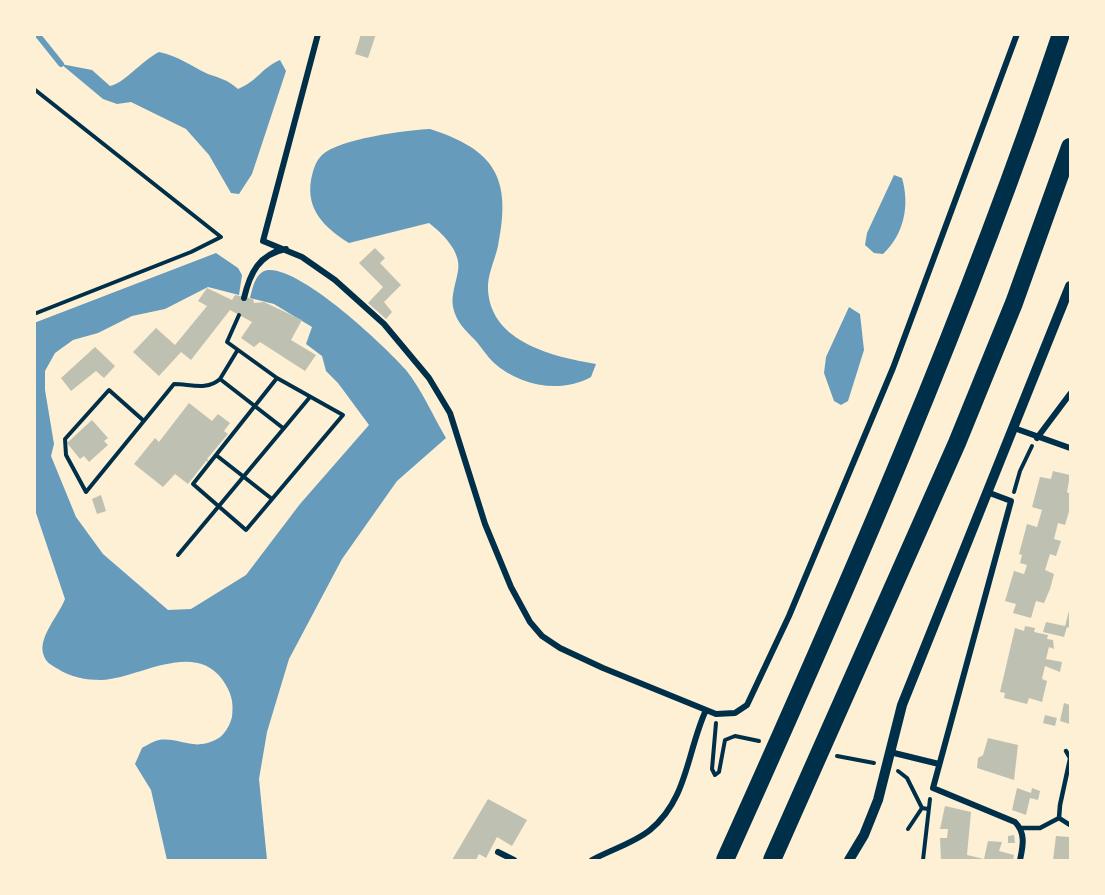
<!DOCTYPE html>
<style>
body{margin:0}
#map{position:relative;width:1105px;height:895px;overflow:hidden;background:#fdf0d5;font-family:"Alegreya Sans",sans-serif}
canvas{display:block}
.frame{position:absolute;inset:0;border:36px solid #fdf0d5;pointer-events:none}
</style>
<div id="map">
<canvas width="1105" height="895"></canvas>
<div class="frame"></div>
</div>
<script>
const g = document.querySelector('canvas').getContext('2d');
g.lineJoin = 'round';
function paint(path, color) { g.fillStyle = color; g.fill(path, 'evenodd'); }
function strokePath(path, color, width, dash) { g.strokeStyle = color; g.lineWidth = width; g.lineCap = dash ? 'butt' : 'round'; g.setLineDash(dash || []); g.stroke(path); }
const water = new Path2D(`
 M159 52C178 56 191 66 208 74 220 78 228 80 238 89 259 80 261 68 280 60L286 71 252 174 239 194 231 193 209 155 186 129 131 102 117 104 103 99 61 64 92 70 110 86C125 83 141 61 159 52Z
 M430 129C495 150 512 178 498 246 495 260 487 275 488 290 491 343 555 357 596 364L591 377C561 394 519 386 493 362 487 356 482 348 476 341 466 331 456 322 453 307 451 295 456 283 458 271 462 252 442 233 429 223L349 243C325 228 306 210 311 180 313 171 315 162 322 155 339 139 406 130 430 129Z
 M894 175 902 178C910 206 904 234 883 254L874 253 865 245 867 233Z
 M216 253 238 268 242 275 239 295 208 287 165 309 132 316 98 333 73 340 55 353 45 371V390L54 444 51 456 76 517 103 554 168 610 191 609 246 575 300 504 369 425 338 383 326 371 322 356 306 344 312 327 274 304 250 298C253 288 255 271 269 270 303 269 384 345 406 370 422 390 433 416 446 438L397 481 342 559 289 659 267 732 259 779 267 860H167L151 790 135 764 142 748C147 745 154 741 159 740 181 737 193 752 217 739 224 736 230 725 232 717 234 701 231 692 222 679 193 640 137 679 101 680 86 680 70 677 58 669 51 665 45 662 43 653 39 636 59 615 65 599L35 510 34 323Z
 M849 307 860 314 864 350 848 401 841 405 834 401 824 373 826 357Z`);
const stream = new Path2D(`
 M37 34 61 64`);
const building = new Path2D(`
 M361 34H376L368 58 355 54Z
 M375 248 385 258 380 263 401 285 384 302 392 312 386 319 368 303 383 287 359 263Z
 M207 288 232 300 235 295 253 299 254 303 264 302 302 320 291 340 316 355 305 371 260 342 254 347 241 338 252 322 230 310 191 360 181 352 159 376 133 352 156 328 175 345 207 306 198 301Z
 M95 347 115 366 104 378 96 371 71 391 61 378Z
 M189 403 212 421 218 414 230 423 224 431 228 434 207 459 209 462 206 461 188 484 175 474 163 487 134 464 155 438 159 442Z
 M92 420 108 438 104 441 108 445 89 462 84 456 80 459 67 443Z
 M1053 471 1070 475 1067 492 1070 494V508L1065 525 1058 523 1054 539 1061 541 1056 556 1050 554 1045 570 1054 574 1050 589 1044 603 1036 601 1031 618 1013 613 1016 604 1005 601 1014 571 1024 574 1027 565 1020 563 1022 555 1019 554 1027 524 1037 527 1042 510 1032 507 1040 477 1051 479Z
 M101 495 106 511 97 514 92 499Z
 M1070 607V628L1067 627 1064 637 1043 632 1046 622 1065 626Z
 M1025 626 1035 628 1034 632 1048 635 1047 639 1053 640 1054 649 1049 647 1046 659 1062 662 1060 672 1045 666 1042 679 1047 681 1042 702 1029 698 1027 704 1004 698 1005 693 1000 692 1015 628 1024 631Z
 M1064 703 1070 705V724L1060 721Z
 M1045 715 1057 718 1055 726 1043 723Z
 M988 738 1018 745 1014 780 977 768 978 758 983 755Z
 M1017 788 1031 793 1032 788 1040 791 1038 800 1030 798 1026 815 1012 810Z
 M488 799 527 820 512 846 497 837 486 858 479 854 476 860H452Z
 M945 806 971 812 967 855 984 859 988 841 1002 842 999 851 1014 855 1013 860H941L940 838H947L948 829H940Z
 M1014 835 1015 843H1008V836Z
 M1056 836 1070 837V860H1053Z`);
const path = new Path2D(`
 M34 89 221 237 191 252 34 314
 M239 315 227 342 277 378
 M237 351 220 379 283 428
 M277 378 343 415 246 530 193 484Z
 M144 421 109 390 65 439 66 455 86 492 174 384C190 384 207 391 220 379
 M216 455 272 499
 M1014 492 1020 471 1032 446
 M178 555 310 397
 M716 723 712 769 715 775 719 772 725 740 735 736 759 741
 M837 756 874 763
 M898 771 907 778 922 808 928 809
 M908 829 922 808
 M923 860 930 799`);
const service = new Path2D(`
 M1066 751 1070 758
 M1070 759 1060 805 1059 818 1070 825
 M1021 828H1040L1059 818`);
const minor = new Path2D(`
 M318 34 263 241 302 257 335 280 384 324 429 378 450 413 485 524 511 587 530 622 542 636 560 648 603 668 716 714 735 713 747 705 789 616 893 368 1017 34
 M244 298C250 273 259 254 286 249
 M1014 428 1070 448
 M1037 438 1070 394
 M987 492 1011 501 933 788 1015 822C1026 833 1023 846 1020 860
 M890 752 939 764
 M498 852 514 860
 M592 860C610 850 634 843 650 830 688 799 687 751 706 710`);
const tertiary = new Path2D(`
 M849 860 864 835 878 800 902 705 1070 286`);
const motorway = new Path2D(`
 M725 860C847 589 966 317 1061 34
 M772 860 957 443 1014 303 1070 147`);
paint(water, '#669bbc');
strokePath(stream, '#669bbc', 6);
paint(building, '#bec0b2');
strokePath(path, '#003049', 4);
strokePath(service, '#003049', 4.5);
strokePath(minor, '#003049', 6);
strokePath(tertiary, '#003049', 10);
strokePath(motorway, '#003049', 18);
</script>
